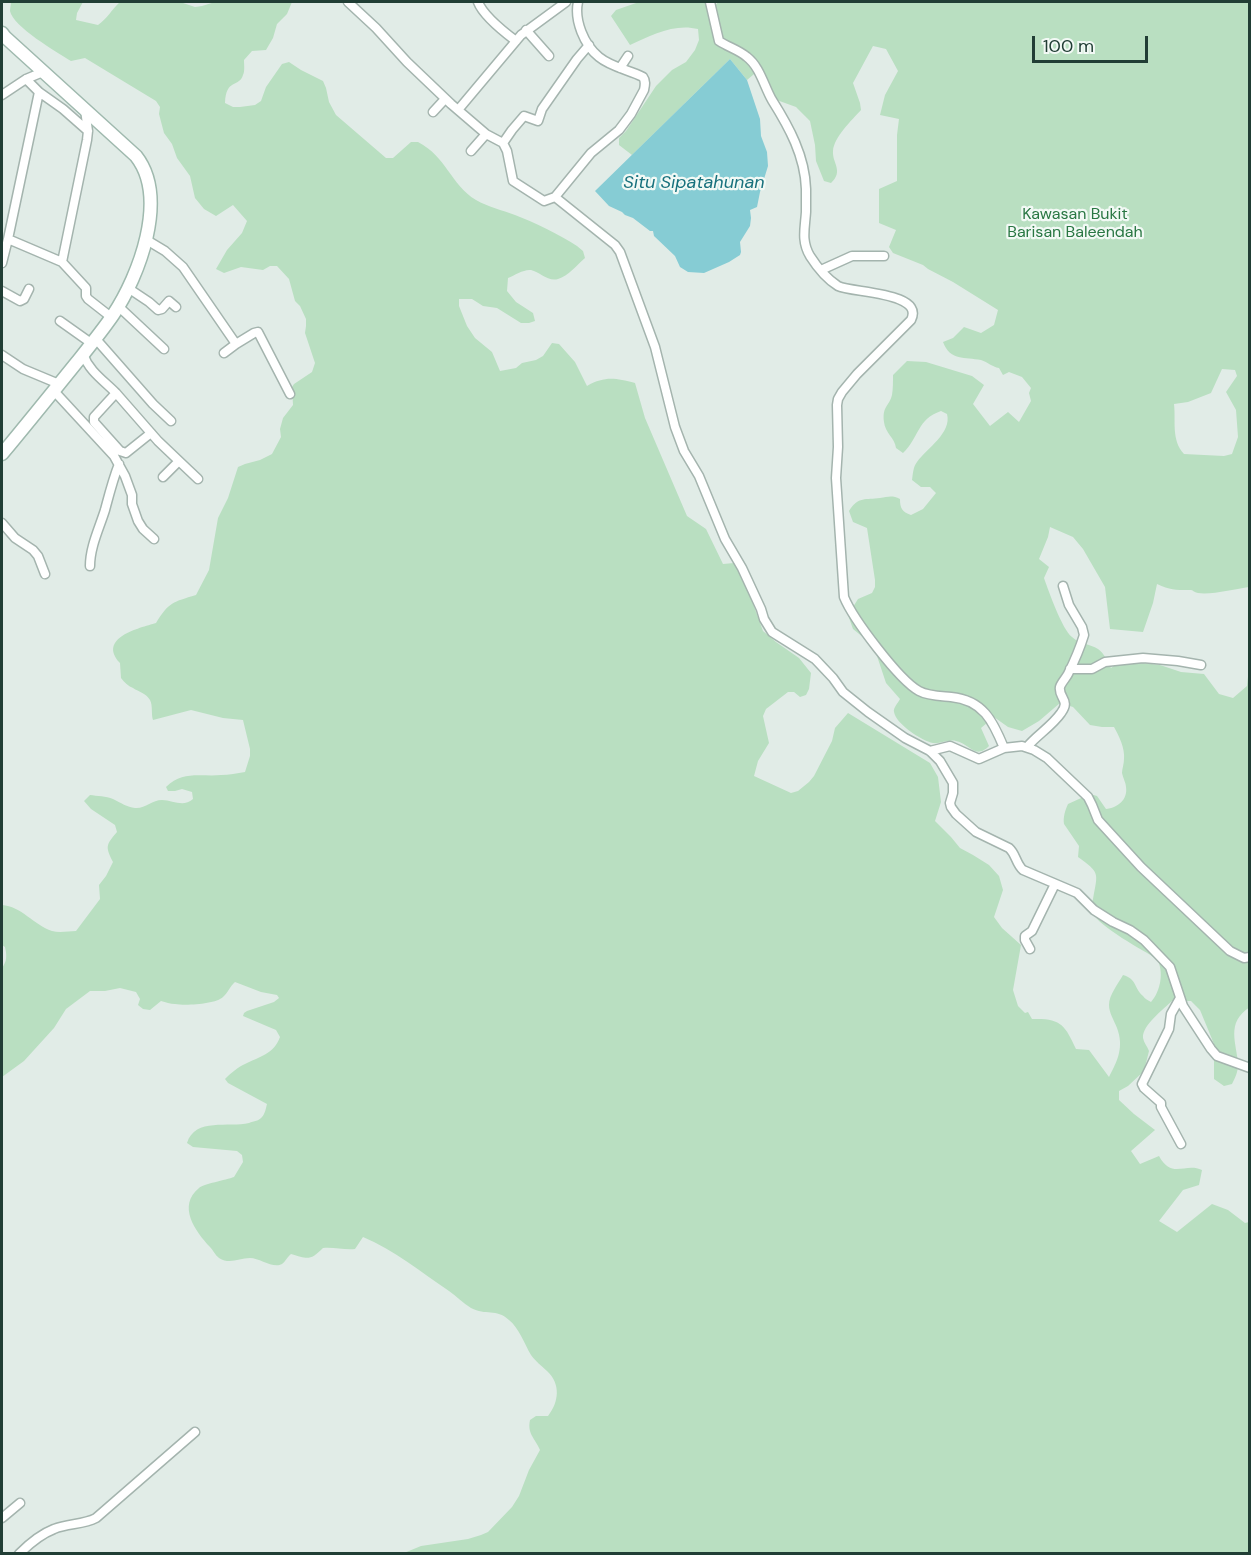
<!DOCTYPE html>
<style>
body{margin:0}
#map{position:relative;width:1251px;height:1555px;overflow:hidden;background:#e1ece7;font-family:"DM Sans",sans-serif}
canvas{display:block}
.frame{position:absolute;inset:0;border:3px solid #213e35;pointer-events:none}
.scale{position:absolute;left:1032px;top:36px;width:116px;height:27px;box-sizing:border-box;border:3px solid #213e35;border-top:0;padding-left:8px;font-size:18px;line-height:21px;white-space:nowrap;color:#213e35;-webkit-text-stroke:4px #f2f9f5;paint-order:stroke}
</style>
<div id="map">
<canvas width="1251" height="1555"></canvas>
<div class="frame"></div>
<div class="scale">100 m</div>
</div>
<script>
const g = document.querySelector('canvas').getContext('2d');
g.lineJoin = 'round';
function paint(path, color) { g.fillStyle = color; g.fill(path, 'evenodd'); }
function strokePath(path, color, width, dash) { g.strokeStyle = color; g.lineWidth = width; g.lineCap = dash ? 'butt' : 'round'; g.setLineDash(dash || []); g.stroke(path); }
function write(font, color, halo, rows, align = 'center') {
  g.font = font + ' "DM Sans",sans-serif'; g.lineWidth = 4.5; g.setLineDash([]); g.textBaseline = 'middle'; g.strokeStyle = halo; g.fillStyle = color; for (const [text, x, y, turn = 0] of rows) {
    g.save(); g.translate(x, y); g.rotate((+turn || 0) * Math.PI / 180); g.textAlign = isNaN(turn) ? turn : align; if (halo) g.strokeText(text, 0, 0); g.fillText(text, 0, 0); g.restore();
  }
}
const green = new Path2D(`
 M11 2H83L77 13 76 20 98 25C107 19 112 9 120 2H161L183 3 195 7 202 6 215 2H292L287 14 277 24 273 38 266 50 252 51 244 60C244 65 245 71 243 75 239 88 226 78 225 103L233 107H240L255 105 261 101 266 87 282 64 289 62 301 70 323 81 326 88 329 102 336 115 386 158H393L411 142H418C447 157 450 184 476 200 488 207 502 210 515 215 534 222 560 235 577 246L583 251 585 258C577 265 568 276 558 279 548 282 540 272 531 270 524 269 515 275 508 278L507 291 516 302 533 313 535 321 529 323H521L497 308 483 306 472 299H459V306L467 326 475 338 492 352 500 371 516 368 522 363 536 360 543 356 552 343 559 344 575 362 587 386C605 376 615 378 635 383L645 418 687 516 706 529 723 564 734 563 743 576 763 631 776 642 799 658 811 673 809 689 806 695 800 697 794 692H788L766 709 763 716 769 743 758 761 754 776 791 793 798 791 809 782 814 776 832 741 835 728 848 713 930 763 938 777 941 802 935 821 951 837 960 848 973 855 989 865 999 876 1003 890 994 917 1002 928 1021 945 1013 990 1018 1006 1025 1013 1028 1012 1032 1019C1061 1018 1065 1025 1076 1049L1089 1050 1109 1077C1118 1060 1124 1047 1117 1028 1114 1020 1109 1013 1109 1005 1109 995 1118 984 1123 975 1137 979 1134 988 1143 996 1145 999 1148 1000 1151 1002 1161 991 1164 971 1157 959 1143 950 1099 927 1093 913 1090 908 1092 904 1093 899 1098 872 1100 873 1078 857L1079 846 1064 824C1063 817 1065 811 1068 804L1090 794 1097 796 1106 809C1117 808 1128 800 1126 787 1126 783 1123 778 1122 773 1122 769 1124 764 1124 759 1125 748 1119 736 1114 727H1102L1090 725 1073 707 1060 703 1039 721 1022 731 1008 727 994 717 981 728 989 746C975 760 970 744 956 741 949 739 940 744 933 743 922 741 896 724 894 712 893 708 898 703 900 699L886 683 876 653 864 638 853 629 848 615 858 599 872 593 875 587V580L867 528 853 522 849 511C858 496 866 500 880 498 888 497 892 495 900 499 900 508 902 512 911 515L923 509 936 493 930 487H921L912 480C913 474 913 467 917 462 927 448 952 433 947 414L941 411C917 419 919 438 903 453L896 448C895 438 885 433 884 422 882 406 889 407 892 395 893 389 893 382 893 375L907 361 926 362 972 376 984 385 973 404 990 426 1008 412 1019 422 1031 401 1029 393 1031 388 1022 377 1009 372 1003 375 999 368C992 367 988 362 981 360 965 357 950 361 943 342L953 338 964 327 981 333 994 325 998 310 953 282 928 269 923 265 893 253 889 247 896 230 879 223V189L897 181V135L899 119 880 115 885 95 898 71 886 49 873 46 853 83 860 103 861 110C852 120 834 137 833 151 832 163 844 171 831 183L824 181 816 161 815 145 810 121 796 107 774 99 769 83 760 69 747 80 730 59 632 155 619 145V138L626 131 656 86 672 70 686 62 695 50 699 40 698 29C675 23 651 35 630 45L611 16 616 10 639 2H706L708 15 718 2H1249V587C1236 589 1211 595 1198 593 1192 592 1195 590 1189 590 1175 590 1170 590 1157 584L1153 603 1143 632 1110 629 1105 587 1083 549 1073 537 1050 527 1048 537 1039 559 1049 567 1044 578C1049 592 1062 629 1072 637 1079 644 1090 644 1098 649 1104 653 1108 662 1111 668L1119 662 1143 663 1160 665 1181 672 1204 674 1219 694 1233 698 1247 686 1249 667 1250 1007C1225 1023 1237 1043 1238 1065 1238 1072 1235 1078 1232 1084L1224 1086 1214 1079V1044L1200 1010 1191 1001H1172C1164 1009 1142 1025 1143 1038 1144 1043 1147 1046 1149 1051L1144 1071 1128 1086 1119 1091V1100L1134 1114 1155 1130 1131 1151 1140 1164 1159 1156C1172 1180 1185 1162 1202 1170L1199 1185 1183 1190 1159 1221 1177 1232 1212 1204 1228 1210 1245 1223 1249 1222V1553H404L421 1546 468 1539 481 1535 488 1532 512 1507 519 1496 529 1470 540 1450C535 1438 527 1434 530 1420L536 1416H548C559 1402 561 1384 547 1371 541 1365 536 1362 531 1355 524 1343 519 1328 509 1320 496 1308 486 1316 471 1308 463 1303 456 1296 449 1291 421 1272 394 1250 363 1237L355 1249C344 1250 334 1247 323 1248 310 1261 308 1259 291 1254 288 1256 285 1262 282 1264 273 1269 260 1258 250 1258 239 1258 230 1265 219 1258 215 1255 213 1250 210 1247 195 1231 177 1206 199 1188 203 1184 226 1180 234 1177L243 1162 242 1155 237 1151 193 1147 187 1143C195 1117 229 1128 249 1123 254 1121 259 1121 262 1117 265 1114 266 1108 267 1104L228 1083 225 1079C231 1073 238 1067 245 1064 259 1057 274 1054 280 1037L276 1030 243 1016 244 1013 247 1011 274 1002 279 998 277 995 261 992 235 982C230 986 228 993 223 997 216 1004 186 1006 175 1004 170 1004 166 1002 161 1001L150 1010 143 1009 138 1005 140 999 136 992 120 988 105 991H90L66 1009 54 1028 24 1061 2 1077V968C7 961 7 956 5 947L2 945V905C21 906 34 925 52 931 60 933 69 931 76 931L100 899 99 885 106 876 113 862C105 846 106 845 117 832L115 825 91 809 84 801 90 795C97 796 106 796 113 799 121 803 127 807 135 808 145 809 152 800 162 800 173 800 183 808 193 799L192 792 182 789 175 791H168L166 787C183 770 201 777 221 775 229 775 237 773 245 772L250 756V749L243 720 223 718 191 710 153 720C151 714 153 706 150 700 146 693 139 692 133 688 128 686 124 682 121 678L120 663C97 638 139 628 156 623 169 602 173 602 196 595L209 570 218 518 228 498 238 467 245 464 260 460 272 454 281 437 280 429 283 418 293 405 292 387 294 384 312 372 315 363 305 333 306 326V319L300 306 295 301 289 279 277 266H270L263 270 241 267 224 273 216 269 227 250 242 233 247 221 233 205 216 216 204 209 195 198 190 176 177 158 172 144 164 133 159 114 160 107 156 101 85 58 71 61C57 52 13 27 10 11 10 9 11 4 11 2ZM1222 369 1235 370 1237 376 1226 392 1236 410 1238 437 1232 454 1224 456 1184 454C1171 440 1176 421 1174 404L1188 402 1211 393Z`);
const water = new Path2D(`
 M730 59 747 80 760 119 761 136 767 152 768 166 760 192 757 207 750 210 751 218 750 226 740 242 741 252 740 255 729 262 704 273 688 272 680 267 675 256 654 236 653 231H650L633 218 625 215 622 212 609 206 595 191Z`);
const minor = new Path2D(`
 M348 2 376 28 407 62 451 104 486 134 503 143 507 151 513 181 544 201 555 197 591 153 619 130 631 114 644 90C645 85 646 81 643 77 629 70 611 67 599 57 584 45 574 20 578 2
 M478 2C483 15 504 32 516 41
 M710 2 719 41C728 47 739 50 747 57 760 67 764 86 772 100 789 127 805 156 806 189 806 196 806 204 806 212 805 228 801 241 810 256 817 267 827 279 838 286 852 293 925 292 911 320L857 374 842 392 838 399 837 405 838 447 836 478 844 597C853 619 899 680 919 691 928 696 941 696 951 697 983 700 993 721 1004 748
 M526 30 549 56
 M620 68 628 56
 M39 92 63 109 88 131
 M2 95 26 79 43 72
 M458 110 521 35 566 2
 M433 112 445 99
 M503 143 512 130 524 116 538 121 542 109 577 59 589 45
 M471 151 486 134
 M555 197 615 245 620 252 655 347 675 427 684 451 699 476 725 539 742 568 761 609 764 619 772 632 815 659 833 678 843 692 868 712 905 738 930 751 940 761 953 783V793L950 803 951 807 956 814 976 832 1009 848C1016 854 1016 864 1023 870L1077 893 1094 910 1113 922 1130 930 1144 940 1170 967 1183 1006 1211 1049 1217 1056 1250 1068
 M8 239 62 262 87 140 88 131 85 110
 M145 239 165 251 183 267 236 344 254 333 258 332 290 394
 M62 262 86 288V296L88 299 111 317
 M2 263 8 239 39 92 26 79
 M821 270 852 256H884
 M128 288 149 302 158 310 162 309 169 301 176 307
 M2 291 20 301 24 299 29 289
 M118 306 164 349
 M60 321 91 343
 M95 338 153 404 171 421
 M224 353 236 344
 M83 354C89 371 103 380 116 393L94 417V422L120 451 126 453 151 433
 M2 355 23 369 59 384
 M54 391 114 456 125 476 132 495V504L138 521 143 529 154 539
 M116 393 158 441 179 461 163 477
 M179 461 198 479
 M2 523 15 538 33 550 38 556 45 574
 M90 566C90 547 99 529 105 510 109 495 113 479 119 464
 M1070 669H1092L1105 662 1143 658 1178 661 1201 665
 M1027 747C1037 735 1052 726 1061 713 1071 700 1058 698 1060 687 1061 683 1066 678 1068 674 1074 662 1080 648 1084 635L1082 627 1069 605 1063 586
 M930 751 950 746 979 759 1004 748 1022 746 1034 750 1047 758 1088 797 1092 805 1098 820 1141 867 1230 951 1244 958 1250 957
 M1030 949 1025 940V936L1032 931 1055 884
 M1180 998 1171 1014 1169 1029 1142 1084 1144 1088 1161 1103V1107L1181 1144
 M2 1518 20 1503
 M19 1554C29 1544 41 1534 54 1529 68 1523 83 1525 96 1518L195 1432`);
const secondary = new Path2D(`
 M2 33 5 37 136 156C169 198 139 276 113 315 102 331 89 347 77 362 52 393 27 424 2 454`);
const parkNames = [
 ["Kawasan Bukit",1075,215],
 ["Barisan Baleendah",1075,233]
];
const waterNames = [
 ["Situ Sipatahunan",694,183]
];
paint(green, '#b9dfc1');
paint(water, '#86ccd4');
strokePath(minor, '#a4b4ae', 11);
strokePath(secondary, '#9fb9ae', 15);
strokePath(minor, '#fff', 8);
strokePath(secondary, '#fff', 12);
write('16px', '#297743', '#f2f9f5', parkNames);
write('italic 18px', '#18717d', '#f2f9f5', waterNames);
</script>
